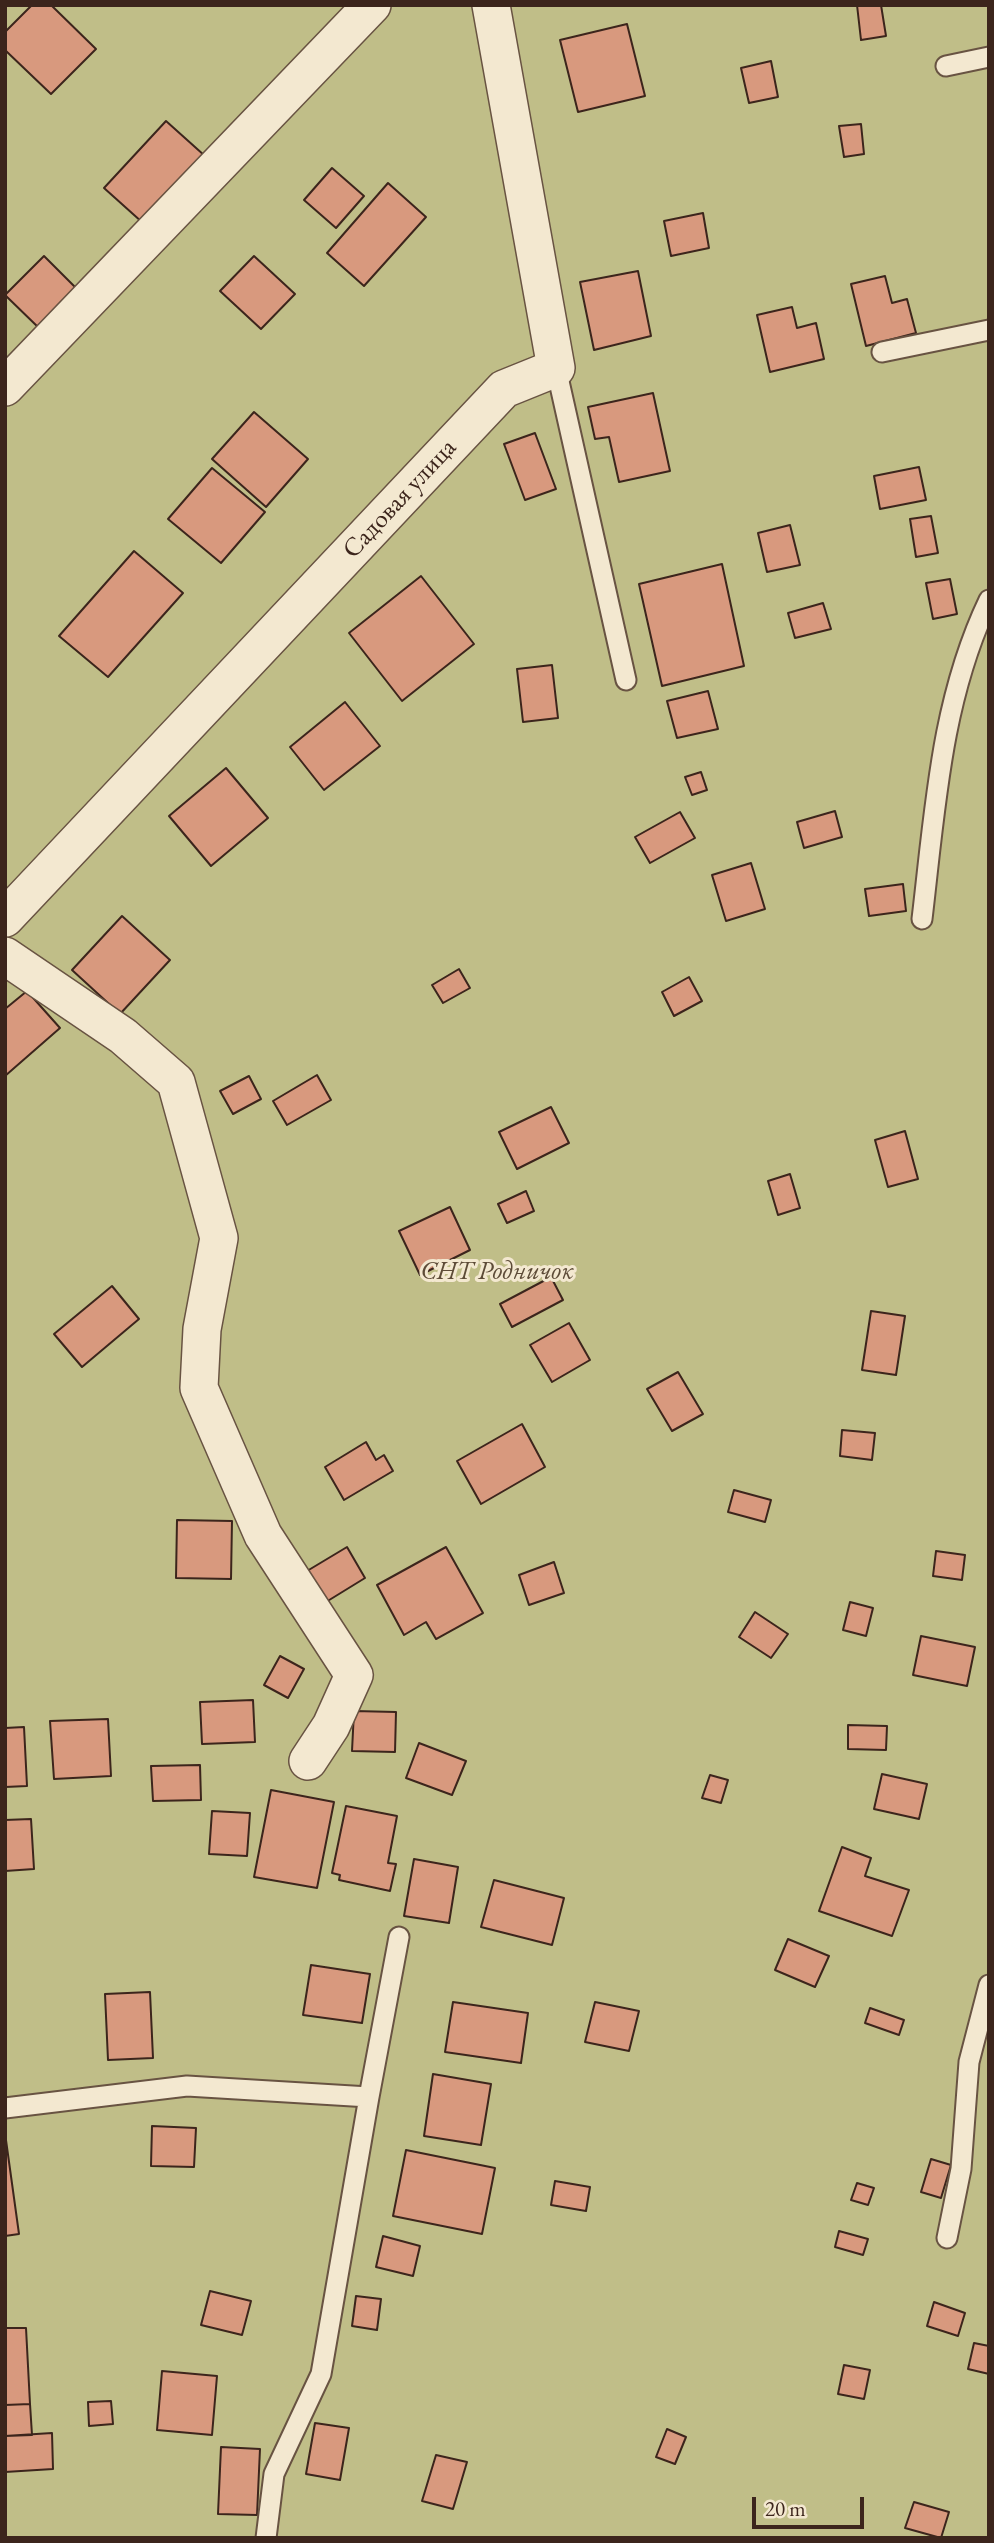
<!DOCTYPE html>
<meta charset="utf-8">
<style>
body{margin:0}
#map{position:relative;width:994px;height:2543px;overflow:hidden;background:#eddcb6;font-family:"EB Garamond",serif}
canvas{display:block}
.frame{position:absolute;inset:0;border:7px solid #3c251c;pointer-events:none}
.scale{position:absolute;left:752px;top:2497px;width:112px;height:32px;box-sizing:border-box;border:4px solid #3c251c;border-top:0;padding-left:9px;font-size:21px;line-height:24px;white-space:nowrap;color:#3c251c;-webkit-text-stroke:5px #f3e8d0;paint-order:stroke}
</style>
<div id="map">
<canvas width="994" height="2543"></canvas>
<div class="frame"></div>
<div class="scale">20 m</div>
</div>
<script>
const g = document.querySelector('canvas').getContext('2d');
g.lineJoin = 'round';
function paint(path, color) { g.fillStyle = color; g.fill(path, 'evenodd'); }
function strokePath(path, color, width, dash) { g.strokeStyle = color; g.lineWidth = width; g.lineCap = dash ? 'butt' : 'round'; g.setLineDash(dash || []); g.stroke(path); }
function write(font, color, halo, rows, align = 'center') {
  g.font = font + ' "EB Garamond",serif'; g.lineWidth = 6; g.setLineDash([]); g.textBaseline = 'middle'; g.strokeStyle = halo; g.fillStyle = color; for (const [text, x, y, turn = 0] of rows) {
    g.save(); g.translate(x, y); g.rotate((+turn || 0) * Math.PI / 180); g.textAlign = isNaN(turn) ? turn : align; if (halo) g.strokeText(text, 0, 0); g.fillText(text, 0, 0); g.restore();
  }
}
const green = new Path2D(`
 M5 5H989V2538H5Z`);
const building = new Path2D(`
 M32 5H51L96 49 51 94 5 50V32Z
 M857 5H881L886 36 861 40Z
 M627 24 645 96 578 112 560 40Z
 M771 61 778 97 749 103 741 68Z
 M166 121 205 156 143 223 104 188Z
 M861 124 864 154 844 157 839 126Z
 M332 168 364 196 336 228 304 200Z
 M388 183 426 217 364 286 327 253Z
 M703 213 709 248 671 256 664 221Z
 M44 256 78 290 40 329 5 295Z
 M254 256 295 294 261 329 220 291Z
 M638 271 651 336 594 350 580 282Z
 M885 276 892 303 907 299 916 333 866 346 851 284Z
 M792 307 797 328 816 323 824 359 770 372 757 315Z
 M653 393 670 471 619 482 609 437 595 439 588 407Z
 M254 412 308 459 266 507 212 459Z
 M535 433 556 489 525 500 504 444Z
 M919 467 926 500 880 509 874 476Z
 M212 468 265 512 221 563 168 519Z
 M931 516 938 553 916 557 910 519Z
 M790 525 800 565 767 572 758 533Z
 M134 551 183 593 108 677 59 636Z
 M722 564 744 666 662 686 639 584Z
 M421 576 474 644 402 701 349 633Z
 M950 579 957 614 933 619 926 583Z
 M823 603 831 629 795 638 788 613Z
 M552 665 558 718 523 722 517 669Z
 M708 691 718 729 677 738 667 701Z
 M345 702 380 746 324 790 290 747Z
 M226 768 268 818 211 866 169 816Z
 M701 772 707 790 692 795 685 777Z
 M835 811 842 837 804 848 797 822Z
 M680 812 695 838 650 863 635 837Z
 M751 863 765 909 726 921 712 875Z
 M903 884 906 911 869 916 865 889Z
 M122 916 170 960 120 1014 72 970Z
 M459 969 470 988 443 1003 432 985Z
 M689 977 702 1001 674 1016 662 992Z
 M27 991 60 1028 5 1076V1009Z
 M317 1075 331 1100 287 1125 273 1101Z
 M249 1076 261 1099 233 1114 220 1091Z
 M551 1107 569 1143 517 1169 499 1132Z
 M905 1131 918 1179 888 1187 875 1140Z
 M790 1174 800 1208 778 1215 768 1181Z
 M526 1191 534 1211 507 1223 498 1204Z
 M450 1207 470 1250 420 1275 399 1231Z
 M551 1277 563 1300 512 1327 500 1304Z
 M112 1286 139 1319 82 1367 54 1334Z
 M871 1311 905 1316 896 1375 862 1370Z
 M569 1323 590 1360 552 1382 530 1345Z
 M678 1372 703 1414 672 1431 647 1389Z
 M522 1424 545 1467 481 1504 457 1461Z
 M842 1430 875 1433 872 1460 840 1456Z
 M366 1442 376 1460 384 1455 393 1471 344 1500 325 1467Z
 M734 1490 771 1500 765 1522 728 1512Z
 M177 1520 232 1521 231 1579 176 1578Z
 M347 1547 365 1578 326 1602 307 1571Z
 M446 1547 483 1613 436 1639 426 1622 404 1635 377 1585Z
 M936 1551 965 1555 962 1580 933 1576Z
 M554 1562 564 1593 529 1605 519 1575Z
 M850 1602 873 1608 866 1636 843 1630Z
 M755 1612 788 1634 771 1658 739 1637Z
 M921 1636 975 1647 967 1686 913 1675Z
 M280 1656 304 1669 288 1698 264 1685Z
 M253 1700 255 1742 202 1744 200 1702Z
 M354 1711 396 1712 395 1752 352 1751Z
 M108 1719 111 1776 54 1779 50 1721Z
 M848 1725 887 1726 886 1750 848 1749Z
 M24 1727 27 1786 5 1787V1728Z
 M419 1743 466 1761 452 1795 406 1778Z
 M200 1765 201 1800 153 1801 151 1766Z
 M882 1774 927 1784 919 1819 874 1809Z
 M710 1775 728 1780 721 1803 702 1798Z
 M271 1790 334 1802 317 1888 254 1877Z
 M346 1806 397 1816 388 1863 396 1864 390 1891 339 1880 340 1875 332 1873Z
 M212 1811 250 1813 247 1856 209 1854Z
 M31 1819 34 1869 5 1871V1820Z
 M842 1847 871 1858 865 1876 909 1890 892 1936 819 1911Z
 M414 1859 458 1867 449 1923 404 1916Z
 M494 1880 564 1898 552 1945 481 1927Z
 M788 1939 829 1956 815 1987 775 1970Z
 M311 1965 370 1974 362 2023 303 2015Z
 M150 1992 153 2058 108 2060 105 1994Z
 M453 2002 528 2013 521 2063 445 2052Z
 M595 2002 639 2011 629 2051 585 2042Z
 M870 2008 904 2020 899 2035 865 2023Z
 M433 2074 491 2084 481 2145 424 2136Z
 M152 2126 196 2128 194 2167 151 2166Z
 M5 2133 19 2234 5 2236Z
 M406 2150 495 2168 482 2234 393 2216Z
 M931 2159 951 2165 941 2198 921 2192Z
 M555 2181 590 2187 586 2211 551 2205Z
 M857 2183 874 2188 868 2205 851 2200Z
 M839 2231 868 2239 863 2255 835 2247Z
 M383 2236 420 2246 413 2276 376 2267Z
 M210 2291 251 2301 242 2335 201 2325Z
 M356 2296 381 2299 377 2330 352 2326Z
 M934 2302 965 2313 958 2336 927 2326Z
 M5 2328H26L30 2404 5 2405Z
 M974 2343 989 2346V2374L968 2369Z
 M844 2365 870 2370 864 2399 838 2394Z
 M162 2371 217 2376 212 2435 157 2430Z
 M111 2401 113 2424 89 2426 88 2402Z
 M30 2404 32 2435 5 2436V2405Z
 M315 2423 349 2428 340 2480 306 2474Z
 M667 2429 686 2437 675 2464 656 2457Z
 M52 2433 53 2469 5 2472V2436Z
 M221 2447 260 2449 257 2515 218 2514Z
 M436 2455 467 2462 453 2509 422 2501Z
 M914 2502 949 2512 941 2538 905 2528Z`);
const lane = new Path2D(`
 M946 66 989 57
 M882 352 989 330
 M556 368 626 680
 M922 919C935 810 941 700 989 600
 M5 2108 187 2086 369 2097 399 1937
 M947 2238 961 2169 969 2062 989 1985
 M266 2538 274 2474 321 2374 369 2097`);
const street = new Path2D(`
 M5 387 372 5
 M5 918 504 389 556 368 491 5
 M5 956 123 1036 176 1082 219 1238 202 1329 199 1388 263 1535 354 1675 331 1726 308 1761`);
const streetNames = [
 ["Садовая улица",400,499,-47]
];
const parkNames = [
 ["СНТ Родничок",497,1272]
];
paint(green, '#c0be88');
paint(building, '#d8997e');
strokePath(building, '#3c251c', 2);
strokePath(lane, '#685342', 23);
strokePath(street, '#685342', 40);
strokePath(lane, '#f3e8d0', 19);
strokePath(street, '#f3e8d0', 37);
write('26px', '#3c251c', '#f3e8d0', streetNames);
write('italic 26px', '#5d4b37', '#f3e8d0', parkNames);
</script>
